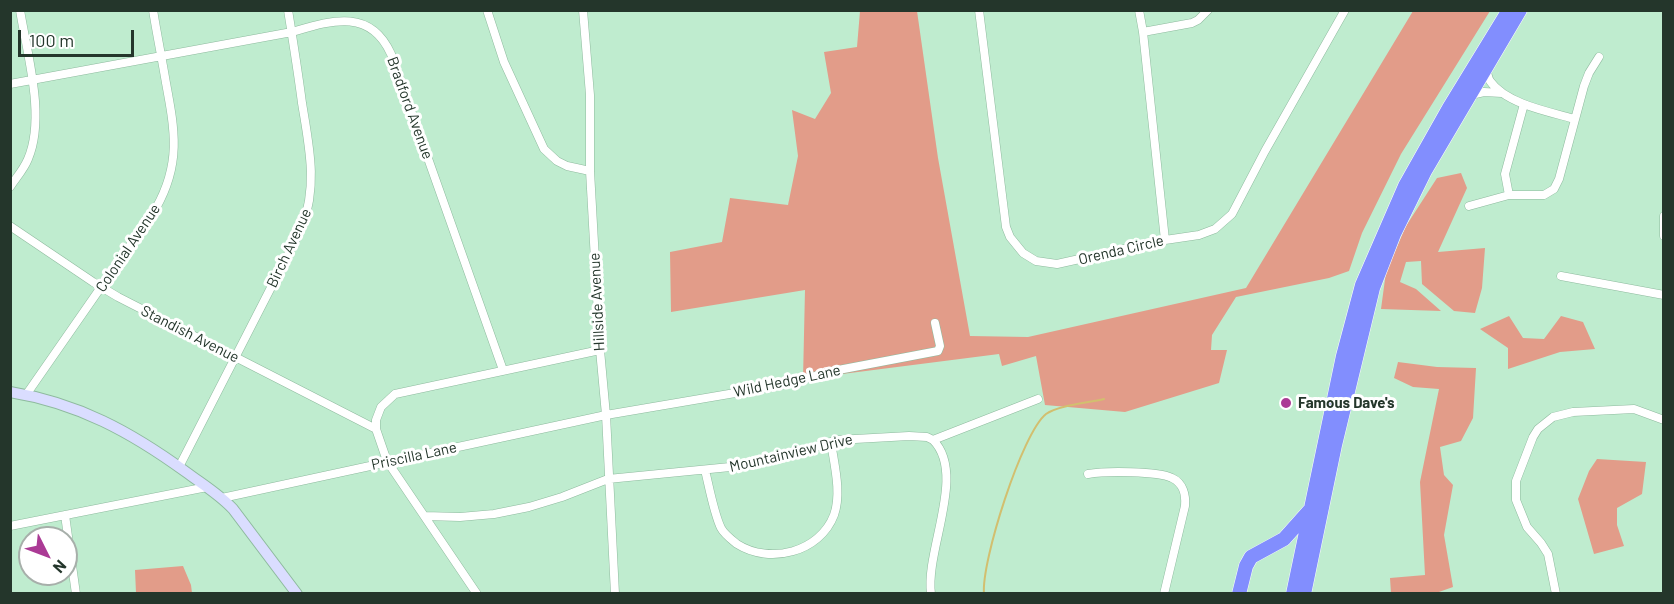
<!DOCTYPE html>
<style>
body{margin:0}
#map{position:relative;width:1674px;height:604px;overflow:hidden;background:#bfeccf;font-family:Barlow,sans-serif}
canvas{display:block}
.frame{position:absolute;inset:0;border:12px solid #24362b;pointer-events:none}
.north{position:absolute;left:18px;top:526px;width:60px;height:60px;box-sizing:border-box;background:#fff;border:2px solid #a7afaa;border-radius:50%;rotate:132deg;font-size:16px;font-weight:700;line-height:24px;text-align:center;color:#24362b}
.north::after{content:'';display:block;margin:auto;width:21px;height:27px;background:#ab3a95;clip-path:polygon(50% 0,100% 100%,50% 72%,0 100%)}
.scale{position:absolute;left:18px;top:30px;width:116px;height:27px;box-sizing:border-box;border:3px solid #24362b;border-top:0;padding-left:8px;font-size:18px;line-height:21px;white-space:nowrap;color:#24362b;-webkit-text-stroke:4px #fff;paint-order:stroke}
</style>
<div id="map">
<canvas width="1674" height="604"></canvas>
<div class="frame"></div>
<div class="north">N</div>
<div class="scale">100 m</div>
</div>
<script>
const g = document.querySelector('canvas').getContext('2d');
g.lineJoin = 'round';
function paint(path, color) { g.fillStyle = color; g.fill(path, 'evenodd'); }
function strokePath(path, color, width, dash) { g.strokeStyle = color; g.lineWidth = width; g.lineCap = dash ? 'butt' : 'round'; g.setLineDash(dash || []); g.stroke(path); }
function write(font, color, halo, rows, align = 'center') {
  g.font = font + ' Barlow,sans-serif'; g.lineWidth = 6; g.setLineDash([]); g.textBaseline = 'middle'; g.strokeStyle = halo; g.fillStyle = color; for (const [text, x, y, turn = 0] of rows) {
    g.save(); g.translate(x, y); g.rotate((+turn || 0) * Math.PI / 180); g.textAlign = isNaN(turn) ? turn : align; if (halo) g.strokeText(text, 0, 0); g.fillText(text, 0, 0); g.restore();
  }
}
const green = new Path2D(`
 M860 11H917L938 158 970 336 1028 337 1246 288 1413 11H1490L1401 154 1362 233 1349 271 1329 278 1236 297 1212 335 1211 350H1227L1219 383 1125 412 1045 405 1036 356 1002 366 999 354 803 379 805 290 671 312 670 252 722 242 730 198 788 205 798 156 792 110 815 119 831 93 824 52 857 47Z
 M1461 173 1467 188 1438 252 1485 248 1482 288 1475 313 1454 311 1422 284 1421 261 1406 262 1400 282 1416 289 1441 311 1381 309 1386 272 1406 226 1437 178Z
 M1509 316 1523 338 1544 339 1561 316 1583 322 1595 349 1560 352 1508 369V348L1480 329Z
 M1398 362 1437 367 1476 368 1473 418 1461 441 1440 447 1444 475 1453 485 1444 535 1453 587 1436 593H1391L1390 578 1425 575 1420 482 1439 389 1413 387 1394 378Z
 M1597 459 1646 462 1642 494 1617 508V525L1624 546 1594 554 1578 499 1589 471Z
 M183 566 191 585 192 593H136L135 570Z`);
const stream = new Path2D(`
 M984 594C981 562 1022 433 1046 414 1059 405 1088 403 1104 399`);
const street = new Path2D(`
 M487 10 504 62 544 149 557 161 567 166 590 171
 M583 10 590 95V171L600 350 606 415 615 594
 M979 10 1006 227 1010 237 1023 253 1036 261 1057 264 1165 240 1199 235 1215 229 1232 214 1265 151 1345 10
 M1139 10 1143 32 1165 240
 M1143 32 1192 23 1198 20 1208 10
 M1486 68C1487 72 1488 78 1490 81 1506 104 1550 112 1575 119
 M10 84 292 32C330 21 370 7 391 54L503 370
 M1471 95 1484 92 1502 93
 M10 187C16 178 24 169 28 159 46 117 27 54 20 10
 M1509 195 1505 174 1524 104
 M1469 206 1509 195H1544L1554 189 1559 179 1584 86 1589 73 1599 57
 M1664 216V236
 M10 226 93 282 118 297 376 429
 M1561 276 1664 295
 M26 395 156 208C181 164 175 131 166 83 162 59 157 35 153 10
 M179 467 302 227C318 185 309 146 302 103 298 72 293 41 288 10
 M705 470C709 486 714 514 721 528 724 534 732 540 737 544 770 565 820 552 834 515 842 493 834 464 831 442
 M1088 474C1105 471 1158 471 1172 478 1183 483 1186 495 1185 506L1164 594
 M222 498 606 415 782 385 833 371 938 351 940 346 935 323
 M65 515 76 594
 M425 516 460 517 494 514 529 507 562 497 608 479 730 467 799 452 837 440 909 436 927 437 933 440 1038 399
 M10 526 207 487
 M477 594 387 461 376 429V420L381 407 395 394 600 350
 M931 594C925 550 967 474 933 440
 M1556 594 1548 554 1541 543 1527 527 1516 500V481L1533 437 1538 429 1553 417 1573 412 1634 409 1664 420`);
const secondary = new Path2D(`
 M10 392C78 403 131 432 186 472 202 484 219 494 233 509L297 594`);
const highway = new Path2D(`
 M1239 594 1246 566 1251 557 1284 539 1309 511
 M1293 594 1343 356 1362 285 1405 186 1449 108 1509 10
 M1304 594 1335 445 1373 288 1394 234 1425 171 1520 10`);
const markers = [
 [1286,403,6,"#ab3a95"]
];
const streetNames = [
 ["Bradford Avenue",410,108,70],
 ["Colonial Avenue",128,248,-56],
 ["Birch Avenue",289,248,-65],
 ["Orenda Circle",1121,250,-13],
 ["Hillside Avenue",597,302,-93],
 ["Standish Avenue",190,334,27],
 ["Wild Hedge Lane",787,381,-12],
 ["Mountainview Drive",791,453,-13],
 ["Priscilla Lane",414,456,-12]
];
const poiNames = [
 ["Famous Dave's",1298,403]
];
paint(green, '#e29c89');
strokePath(stream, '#d2bf6f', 2);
strokePath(street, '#8eba9e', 9);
strokePath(secondary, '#8eba9e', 12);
strokePath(highway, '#fff', 15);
strokePath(street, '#fff', 8);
strokePath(secondary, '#daddff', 10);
strokePath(highway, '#828efe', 14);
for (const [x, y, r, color] of markers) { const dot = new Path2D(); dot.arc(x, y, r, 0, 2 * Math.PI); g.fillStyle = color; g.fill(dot); strokePath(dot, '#fff', 2); }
write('15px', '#24362b', '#fff', streetNames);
write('bold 15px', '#24362b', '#fff', poiNames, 'left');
</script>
